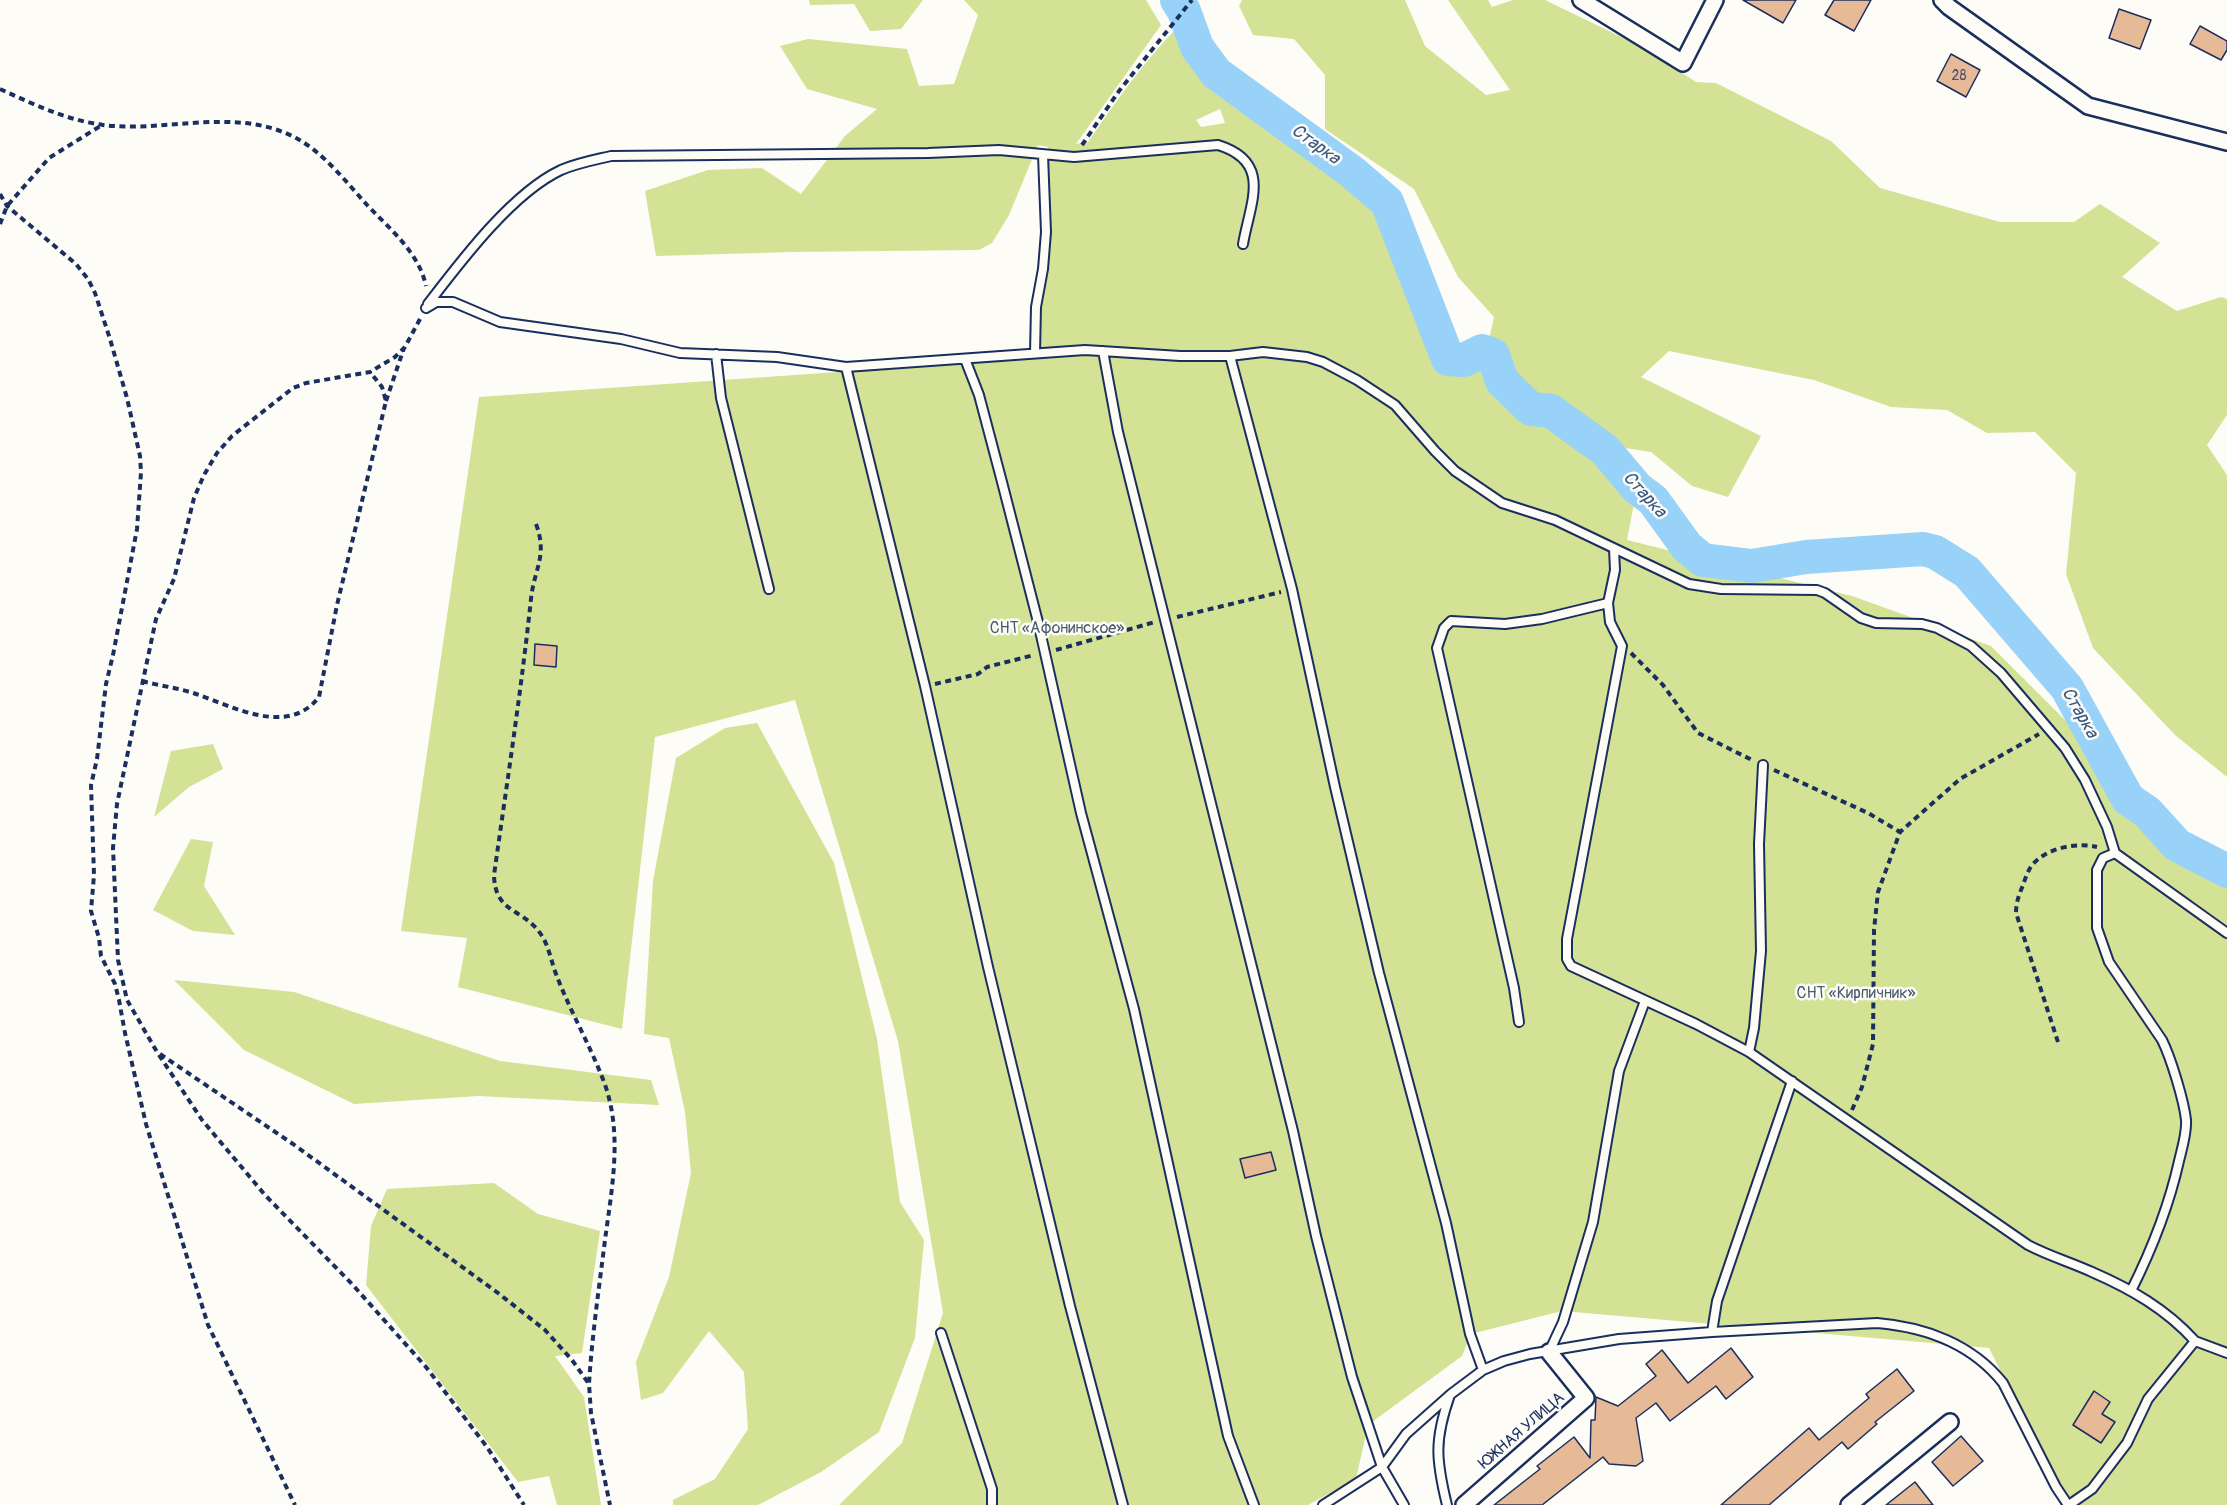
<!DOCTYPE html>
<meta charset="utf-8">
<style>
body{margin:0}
canvas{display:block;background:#fdfcf7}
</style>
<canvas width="2227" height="1505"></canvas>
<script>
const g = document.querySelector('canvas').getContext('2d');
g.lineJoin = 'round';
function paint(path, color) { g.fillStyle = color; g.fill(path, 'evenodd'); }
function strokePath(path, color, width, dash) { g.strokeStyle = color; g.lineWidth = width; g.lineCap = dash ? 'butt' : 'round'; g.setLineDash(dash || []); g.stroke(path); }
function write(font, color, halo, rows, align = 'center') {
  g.font = font + ' Pangolin,sans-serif'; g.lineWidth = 5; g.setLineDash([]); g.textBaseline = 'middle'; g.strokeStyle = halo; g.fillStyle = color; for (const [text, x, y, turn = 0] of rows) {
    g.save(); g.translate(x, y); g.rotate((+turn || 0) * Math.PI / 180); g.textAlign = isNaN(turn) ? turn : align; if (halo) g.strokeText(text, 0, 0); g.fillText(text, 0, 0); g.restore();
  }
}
const green = new Path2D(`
 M809 0H923L901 29 870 31 854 4 810 5Z
 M964 0H1146L1161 25 1076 144 1088 142C1117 100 1146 58 1183 22L1194 50 1209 77 1261 113V116L1271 114 1352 172 1387 202 1448 359 1464 360 1482 351 1493 355 1502 381 1531 409 1551 411 1605 450 1637 488 1627 540 1852 596 1991 646 2227 882V1505H2061L2064 1499 1989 1348 1562 1311 1471 1334 1462 1356 1368 1425 1356 1479 1308 1505H839L902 1443 943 1313 898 1041 795 700 655 737 622 1029 458 987 467 938 401 931 479 397 1039 358 1048 147 1038 145 1009 215 992 243 979 250 791 252 656 256 645 191 708 170 762 168 801 194 845 136 877 109 807 89 780 46 808 39 907 49 919 86 954 84 978 15ZM1220 109 1225 123 1201 127 1196 120Z
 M1242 0H1405L1425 46 1486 95 1510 90 1448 0H1488L1492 7 1513 0H1545L1644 48 1696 82 1716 83 1831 141 1880 188 2000 222H2074L2100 204 2160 243 2122 277 2177 311 2221 297 2227 299V415L2207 445 2227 475V777L2175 735 2093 648 2066 574 2076 473 2035 432 1987 433 1947 410 1891 407 1814 380 1669 351 1641 377 1761 436 1728 497 1692 486 1651 452 1619 447 1554 400 1538 403 1512 375 1490 335 1494 317 1458 277 1414 189 1325 129V75L1294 39 1253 35 1239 6Z
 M757 723 834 863 877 1039 900 1202 924 1240 915 1338 879 1432 821 1472 758 1505H673V1500L715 1479 748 1429 744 1372 709 1331 663 1393 641 1400 636 1362 669 1277 691 1173 685 1112 669 1038 644 1034 653 881 676 758 725 728Z
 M213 744 223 769 189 787 154 817 171 751Z
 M191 839 213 842 204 886 235 935 193 931 153 910Z
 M174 980 294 992 500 1061 651 1080 659 1105 478 1096 354 1104 244 1050Z
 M494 1183 538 1214 600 1231 582 1353 555 1356 584 1397 601 1505H557L549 1476 518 1482 366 1285 371 1226 387 1189Z`);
const river = new Path2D(`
 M1177 0 1184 11 1197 47 1216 73 1352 172 1387 202 1448 359 1464 360 1482 351 1493 355 1502 381 1531 409 1551 411 1605 450 1637 488 1653 500 1687 547 1703 560 1752 566 1806 557 1923 549 1935 552 1967 572 2067 688 2128 799 2147 812 2177 845 2227 871`);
const building = new Path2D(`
 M1743 0H1796L1783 23Z
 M1834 0H1871L1854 31 1825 15Z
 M2119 9 2151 20 2140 49 2109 38Z
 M2200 26 2227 41V50L2221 60 2190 44Z
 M1951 54 1980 70 1966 97 1937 81Z
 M535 644 557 646 556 667 534 665Z
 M1271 1152 1276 1170 1245 1178 1240 1159Z
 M1731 1348 1753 1377 1726 1399 1716 1386 1670 1421 1656 1403 1636 1418 1643 1461 1636 1466 1609 1464 1603 1457 1542 1505H1494L1540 1469 1537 1466 1574 1437 1590 1458 1591 1420H1595L1596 1397 1618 1406 1656 1376 1646 1364 1662 1350 1688 1383Z
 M1897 1369 1914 1391 1875 1422 1877 1424 1848 1449 1842 1442 1769 1505H1721L1809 1428 1819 1440 1869 1398 1866 1394Z
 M2094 1391 2110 1402 2102 1414 2115 1422 2101 1443 2073 1425Z
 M1961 1436 1983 1461 1953 1486 1932 1462Z
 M1915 1482 1933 1505H1886Z`);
const path = new Path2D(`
 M0 89C33 104 66 120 103 125 166 133 236 106 296 138 324 153 347 183 368 206 391 230 419 253 426 286
 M1082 145 1119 91 1192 0
 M0 194 7 206 76 264 88 279 95 293 110 339 127 398 140 456 141 472 137 529 113 655 106 684 97 759 91 785 94 875 91 911 99 938 101 956 115 984 119 1000 125 1033 146 1124 208 1325 295 1505
 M0 224 7 206 49 158 102 125
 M420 319 405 347 395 357 370 372 306 383 293 388 232 436 217 453 204 475 194 498 174 579 156 619 117 804 113 848 118 960 127 1000 157 1052 202 1120 265 1195 352 1284 426 1367 487 1447 524 1505
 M386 401 404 348
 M536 524C548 556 534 569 531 599 521 692 507 783 494 875 495 915 524 907 542 936 549 947 551 961 556 974 570 1011 590 1045 604 1082 623 1133 612 1187 605 1240 599 1288 592 1336 589 1384L591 1413 610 1505
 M1177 617 1281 592
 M1056 650 1155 622
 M1631 653 1663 685 1698 733 1754 761
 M142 681C160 686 179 688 196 694 234 707 288 737 319 697L337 605 386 401 382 387 370 372
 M935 684 978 674 987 667 1034 655
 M1774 770 1868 813 1900 832
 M2058 1042 2016 913C2016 904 2018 898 2021 890 2025 881 2027 870 2034 863 2048 848 2077 842 2097 847
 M160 1054 293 1144 498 1293 545 1330 572 1360 589 1384
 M1852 1110 1862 1087 1873 1044 1874 930 1878 892 1900 832 1960 779 2039 734`);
const service = new Path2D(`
 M428 304C461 261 512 193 561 170 577 163 594 160 611 156L928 153 999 150 1074 157 1218 145C1273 162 1250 203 1243 244
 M426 308 436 302H453L500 322 621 339 680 353 777 357 846 367 1085 350 1180 356H1230L1263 352 1307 357 1323 362 1357 380 1395 405 1435 451 1455 471 1502 503 1555 520 1689 584 1721 589 1817 590 1825 593 1861 618 1876 623 1922 624 1937 628 1971 646 2001 673 2065 748 2085 780 2107 827 2115 853
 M1103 351 1118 432 1293 1131 1316 1236 1352 1377 1382 1467 1404 1505
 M1035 353 1036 307 1043 269 1046 232 1043 155
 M716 354 721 398 769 589
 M1230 356 1292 589 1335 787 1379 973 1446 1223 1470 1334 1483 1370
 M965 359 979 395 1002 482 1038 622 1081 813 1134 1009 1228 1436 1254 1505
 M846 367 925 686 988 967 1070 1306 1123 1505
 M1614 549 1615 570 1608 603 1610 622 1622 646 1567 939V959L1571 966 1696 1024 1749 1052 2028 1245C2049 1256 2070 1262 2092 1272 2131 1289 2166 1309 2195 1341
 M1519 1022 1514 988 1437 648 1444 628 1451 621 1505 624 1542 619 1608 603
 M1749 1052 1754 1028 1761 951 1759 844 1763 765
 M2131 1291C2152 1249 2169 1206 2179 1161 2182 1148 2187 1133 2186 1120 2184 1101 2171 1058 2162 1040L2109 962 2097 928V870L2103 858 2115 853 2227 933
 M1712 1332 1717 1301 1792 1081
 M941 1333 992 1489V1505
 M1549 1352 1563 1322 1593 1222 1619 1071 1645 1001
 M1323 1505 1382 1467 1406 1434 1451 1394 1483 1370 1504 1361 1530 1354 1619 1339 1712 1332 1877 1323C1925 1327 1972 1344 2003 1383L2056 1487 2068 1505
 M1447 1505C1436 1460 1434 1440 1450 1395
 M2069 1505 2092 1489 2127 1443 2148 1399 2195 1341 2227 1353`);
const minor = new Path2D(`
 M1581 0 1683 63 1715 0
 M1942 0 1949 7 2088 106 2227 142
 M1464 1505 1586 1398 1549 1352
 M1849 1505 1950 1422`);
const numberNames = [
 ["28",1959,76]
];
const parkNames = [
 ["СНТ «Афонинское»",1057,629],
 ["СНТ «Кирпичник»",1856,994]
];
const streetNames = [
 ["ЮЖНАЯ УЛИЦА",1522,1431,-41]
];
const waterNames = [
 ["Старка",1315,145,36],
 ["Старка",1644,495,48],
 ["Старка",2079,713,60]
];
paint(green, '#d3e295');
strokePath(river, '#99d2f9', 34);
paint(building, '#e6b997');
strokePath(building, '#1b2f5e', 1.5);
strokePath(service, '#1b2f5e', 12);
strokePath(minor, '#1b2f5e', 20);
strokePath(path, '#1b2f5e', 4, [6, 4.5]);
strokePath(service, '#fdfcf7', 8);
strokePath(minor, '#fdfcf7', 15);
write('14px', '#4e526c', null, numberNames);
write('16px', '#495c6c', '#fdfcf7', parkNames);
write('16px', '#1b2f5e', '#fdfcf7', streetNames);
write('italic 18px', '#3a5885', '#fdfcf7', waterNames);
</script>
